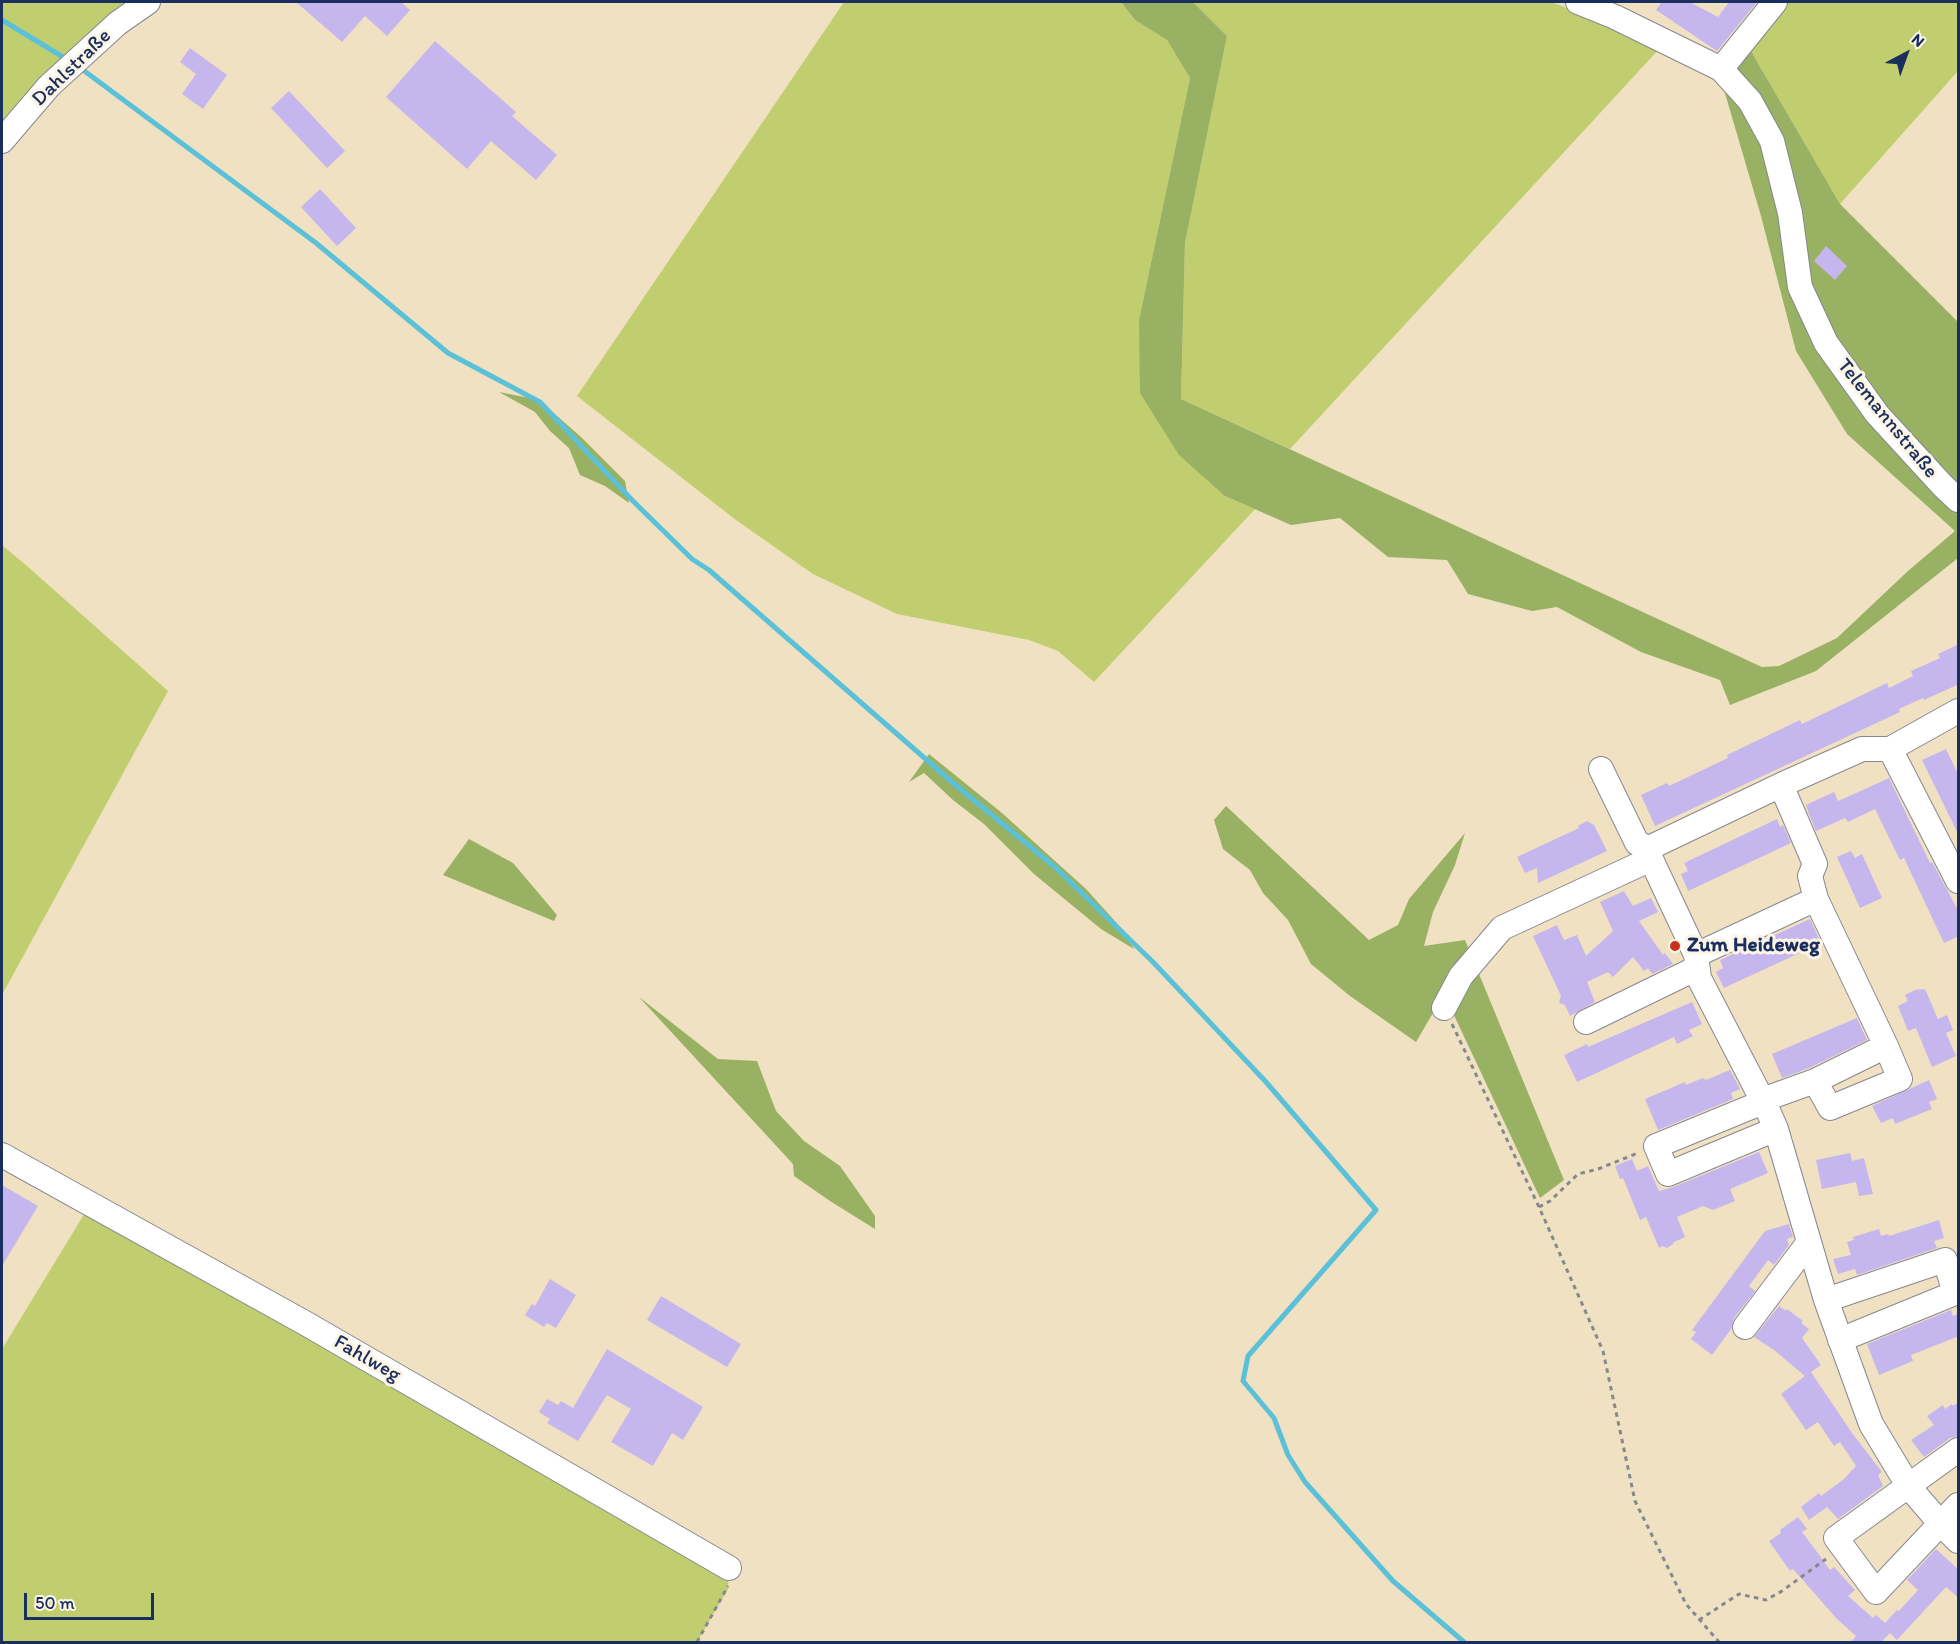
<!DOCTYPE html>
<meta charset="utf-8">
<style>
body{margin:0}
#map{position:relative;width:1960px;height:1644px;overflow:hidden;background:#f0e1c2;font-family:Itim,sans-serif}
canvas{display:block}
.frame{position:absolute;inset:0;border:3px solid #1b2f5e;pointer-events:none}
.north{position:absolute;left:1876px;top:24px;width:60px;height:60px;-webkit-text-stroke:4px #fcf5e5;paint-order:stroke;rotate:41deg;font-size:16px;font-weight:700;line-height:24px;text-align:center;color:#1b2f5e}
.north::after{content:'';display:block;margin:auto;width:21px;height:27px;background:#1b2f5e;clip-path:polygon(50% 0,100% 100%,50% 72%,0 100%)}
.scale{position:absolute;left:24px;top:1593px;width:130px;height:27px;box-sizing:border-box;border:3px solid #1b2f5e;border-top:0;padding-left:8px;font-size:18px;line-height:21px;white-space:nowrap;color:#1b2f5e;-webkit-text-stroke:4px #fcf5e5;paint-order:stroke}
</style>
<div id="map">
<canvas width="1960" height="1644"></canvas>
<div class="frame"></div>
<div class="north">N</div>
<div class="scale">50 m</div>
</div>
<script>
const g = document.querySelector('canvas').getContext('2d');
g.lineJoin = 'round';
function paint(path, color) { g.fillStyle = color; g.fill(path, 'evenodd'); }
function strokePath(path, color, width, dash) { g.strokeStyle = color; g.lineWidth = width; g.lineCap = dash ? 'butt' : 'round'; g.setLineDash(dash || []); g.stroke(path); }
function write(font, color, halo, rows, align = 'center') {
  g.font = font + ' Itim,sans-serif'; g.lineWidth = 6; g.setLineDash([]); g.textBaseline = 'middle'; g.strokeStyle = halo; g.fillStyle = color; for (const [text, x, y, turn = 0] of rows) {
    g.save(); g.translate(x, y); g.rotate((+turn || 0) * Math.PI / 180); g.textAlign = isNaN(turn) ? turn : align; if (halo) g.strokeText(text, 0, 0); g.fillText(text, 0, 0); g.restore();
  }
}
const green = new Path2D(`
 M2 2H130L2 125Z
 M844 2H1121L1135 20 1167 40 1190 78 1139 320 1225 496 1255 509 1094 682 1058 651 1029 640 897 614 813 574 736 520 577 396Z
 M1193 2H1551L1625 30 1661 47 1290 449 1181 399 1185 243 1227 36Z
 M1788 2H1958V71L1840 204 1748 46Z
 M2 545 27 566 168 691 2 995Z
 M91 1203 729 1568 728 1589 697 1642H2V1349Z`);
const forest = new Path2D(`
 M1121 2H1193L1227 36 1185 243 1181 399 1762 667 1779 666 1837 638 1908 571 1955 531 1847 434 1796 351 1761 216 1722 83 1748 46 1840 204 1958 322V558L1816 671 1730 705 1720 680 1641 652 1557 607 1532 611 1468 594 1447 560 1388 557 1340 518 1291 525 1225 496 1179 455 1140 393 1139 320 1190 78 1167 40 1135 20Z
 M499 392 539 400 581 437 625 481 629 503 605 486 580 475 569 448 550 431 535 412Z
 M929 754 1002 813 1086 889 1123 930 1134 949 1101 929 1034 874 984 824 953 800 924 773 909 782Z
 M1226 806 1369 940 1398 925 1409 899 1465 833 1455 865 1433 912 1424 946 1465 940 1564 1180 1540 1198 1444 994 1416 1042 1350 996 1311 964 1288 920 1263 893 1250 870 1223 849 1214 820Z
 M469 839 513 863 557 915 554 921 443 875Z
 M639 997 718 1059 757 1061 776 1111 804 1141 840 1166 875 1216V1229L830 1201 794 1176 793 1164Z`);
const stream = new Path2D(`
 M2 20 68 60
 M79 67 316 243 448 353 540 402 633 501 692 559 709 570 952 782 1056 868 1153 962 1266 1082 1376 1210 1248 1356 1243 1381 1274 1418 1288 1455 1305 1482 1393 1581 1464 1642`);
const building = new Path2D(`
 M296 2H401L410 10 387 36 365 16 342 42Z
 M1662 2H1690L1718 17 1729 2H1757L1717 51 1656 10Z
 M435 41 516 112 512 116 557 155 536 180 491 141 467 169 386 97Z
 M190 48 227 75 203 109 182 94 196 74 180 62Z
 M289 91 345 151 327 168 271 108Z
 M320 189 356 228 337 246 301 207Z
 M1826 246 1847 266 1835 280 1814 261Z
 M1959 644V684L1924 700 1923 698 1899 709 1900 712 1883 720 1655 826 1641 795 1667 783 1669 786 1728 758 1727 755 1800 720 1802 724 1887 683 1889 688 1913 676 1911 671 1940 658 1938 654Z
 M1946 749 1959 776V836L1922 760Z
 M1889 778 1930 863 1932 862 1959 912V936L1944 943 1904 858 1900 860 1875 809 1848 822 1845 818 1816 831 1809 814 1806 805 1834 792 1838 801 1845 798Z
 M1777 819 1780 827 1783 825 1791 843 1688 891 1681 874 1688 871 1684 863Z
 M1587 821 1594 825 1607 851 1538 883 1537 868 1525 873 1517 857 1579 828 1578 826Z
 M1851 851 1855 858 1862 854 1882 898 1860 908 1837 857Z
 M1624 891 1633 906 1651 898 1658 912 1639 921 1663 955 1665 953 1673 964 1652 974 1648 968 1644 971 1633 957 1613 977 1608 972 1587 982 1595 1002 1570 1016 1565 1005 1559 1003 1561 996 1533 936 1557 925 1564 940 1577 935 1586 956 1613 931 1600 902Z
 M1810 919 1821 943 1724 988 1716 972 1723 968 1720 960Z
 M1925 989 1938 1019 1947 1015 1953 1030 1946 1033 1956 1056 1932 1067 1916 1028 1908 1031 1898 1006 1908 1001 1905 995 1915 990Z
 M1692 1002 1702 1024 1689 1030 1693 1036 1677 1044 1674 1037 1577 1082 1564 1055 1587 1044 1588 1047Z
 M1857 1018 1867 1040 1809 1068 1782 1078 1772 1054Z
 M1730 1070 1740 1089 1731 1093 1733 1099 1658 1130 1645 1099 1685 1082 1686 1085 1703 1078 1706 1080Z
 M1929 1080 1937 1099 1929 1102 1932 1109 1895 1124 1893 1118 1881 1123 1872 1106Z
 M1759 1152 1768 1173 1730 1189 1735 1201 1713 1210 1703 1206 1677 1217 1685 1237 1674 1242 1672 1245 1667 1248 1663 1246 1659 1248 1646 1217 1640 1220 1623 1178 1620 1179 1615 1166 1632 1159 1637 1171 1648 1166 1659 1191 1673 1187Z
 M1850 1153 1852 1161 1864 1158 1873 1194 1859 1196 1856 1182 1822 1189 1816 1160Z
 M2 1185 38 1206 2 1266Z
 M1939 1220 1944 1238 1934 1241 1937 1248 1857 1275 1855 1269 1838 1274 1833 1259 1851 1255 1847 1242 1854 1240 1853 1237 1879 1229 1881 1236 1888 1234 1889 1236Z
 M1789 1224 1793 1237 1787 1239 1789 1245 1774 1265 1768 1260 1749 1286 1755 1291 1734 1318 1731 1329 1712 1355 1691 1339 1696 1332 1692 1330 1765 1231Z
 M550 1279 576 1295 556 1328 547 1323 544 1327 525 1315 532 1304 535 1306Z
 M661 1296 741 1344 727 1367 647 1320Z
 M1779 1306 1786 1311 1787 1309 1803 1321 1801 1323 1809 1329 1802 1338 1821 1365 1811 1372 1852 1433 1882 1472 1878 1475 1883 1486 1838 1519 1827 1507 1809 1520 1801 1507 1819 1493 1821 1496 1844 1479 1856 1466 1840 1442 1834 1446 1818 1422 1806 1430 1781 1394 1805 1376 1774 1350 1754 1337Z
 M1951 1310 1953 1316 1959 1313V1336L1911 1355 1913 1361 1879 1375 1867 1344Z
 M607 1349 703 1407 683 1440 672 1433 653 1466 611 1442 631 1409 607 1395 578 1441 547 1423 550 1419 539 1412 547 1399 558 1405 561 1401 573 1408Z
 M1959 1402V1436L1950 1438 1924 1457 1911 1440 1934 1425 1927 1416 1943 1405 1945 1409 1952 1404 1953 1406Z
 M1798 1517 1807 1529 1802 1532 1817 1552 1830 1570 1834 1567 1855 1590 1848 1596 1873 1618 1876 1615 1885 1623 1897 1610 1899 1611 1918 1590 1907 1580 1936 1549 1959 1570V1598L1946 1587 1897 1640 1890 1633 1881 1642H1851L1856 1636 1837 1619 1793 1569 1790 1571 1769 1541 1781 1533 1780 1530Z`);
const path = new Path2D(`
 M1452 1024 1539 1207 1603 1351 1635 1501 1686 1604 1719 1642
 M1539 1207 1550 1201 1578 1174 1598 1169 1638 1153
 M1699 1620 1739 1594 1766 1600 1782 1591 1826 1559
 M697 1642 728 1586`);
const minor = new Path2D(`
 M1578 2 1615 17 1721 69 1750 101 1772 141 1790 213 1800 287 1826 343 1877 414 1943 486 1958 500
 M1721 69 1775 2
 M2 141 49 86 118 23 148 2
 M1890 749 1958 881
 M1601 769 1637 843 1649 848 1781 785 1862 749H1890L1958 711
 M1649 848 1651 859 1696 955 1699 978 1769 1113 1776 1129 1826 1300 1871 1424 1909 1487 1941 1524 1958 1541
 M1816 899 1886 1046
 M1696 955 1816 899 1810 876 1815 864 1781 785
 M1444 1008 1461 976 1502 928 1651 859
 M1586 1022 1697 968
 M1776 1129 1668 1174 1656 1146 1756 1105 1762 1100 1815 1081 1830 1108 1900 1079 1886 1046 1815 1081
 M2 1155 305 1323 729 1568
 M1826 1300 1945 1260 1955 1293 1840 1340
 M1745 1327 1809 1242
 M1958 1450 1836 1538 1876 1592 1958 1505`);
const markers = [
 [1675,946,6,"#c8321e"]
];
const streetNames = [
 ["Dahlstraße",72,68,-44],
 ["Telemannstraße",1887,419,51],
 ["Fahlweg",367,1359,30]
];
const poiNames = [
 ["Zum Heideweg",1687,946]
];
paint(green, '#c0ce6f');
paint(forest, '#98b162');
strokePath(stream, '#5bc1d8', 5);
paint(building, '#c6b6ee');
strokePath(minor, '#868890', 26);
strokePath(path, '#868890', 3, [4.5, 4.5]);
strokePath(minor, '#fff', 24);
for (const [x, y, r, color] of markers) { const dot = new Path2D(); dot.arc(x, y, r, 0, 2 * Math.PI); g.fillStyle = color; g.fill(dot); strokePath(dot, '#fcf5e5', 2); }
write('21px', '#1b2f5e', '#fcf5e5', streetNames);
write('bold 21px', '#1b2f5e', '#fcf5e5', poiNames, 'left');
</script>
